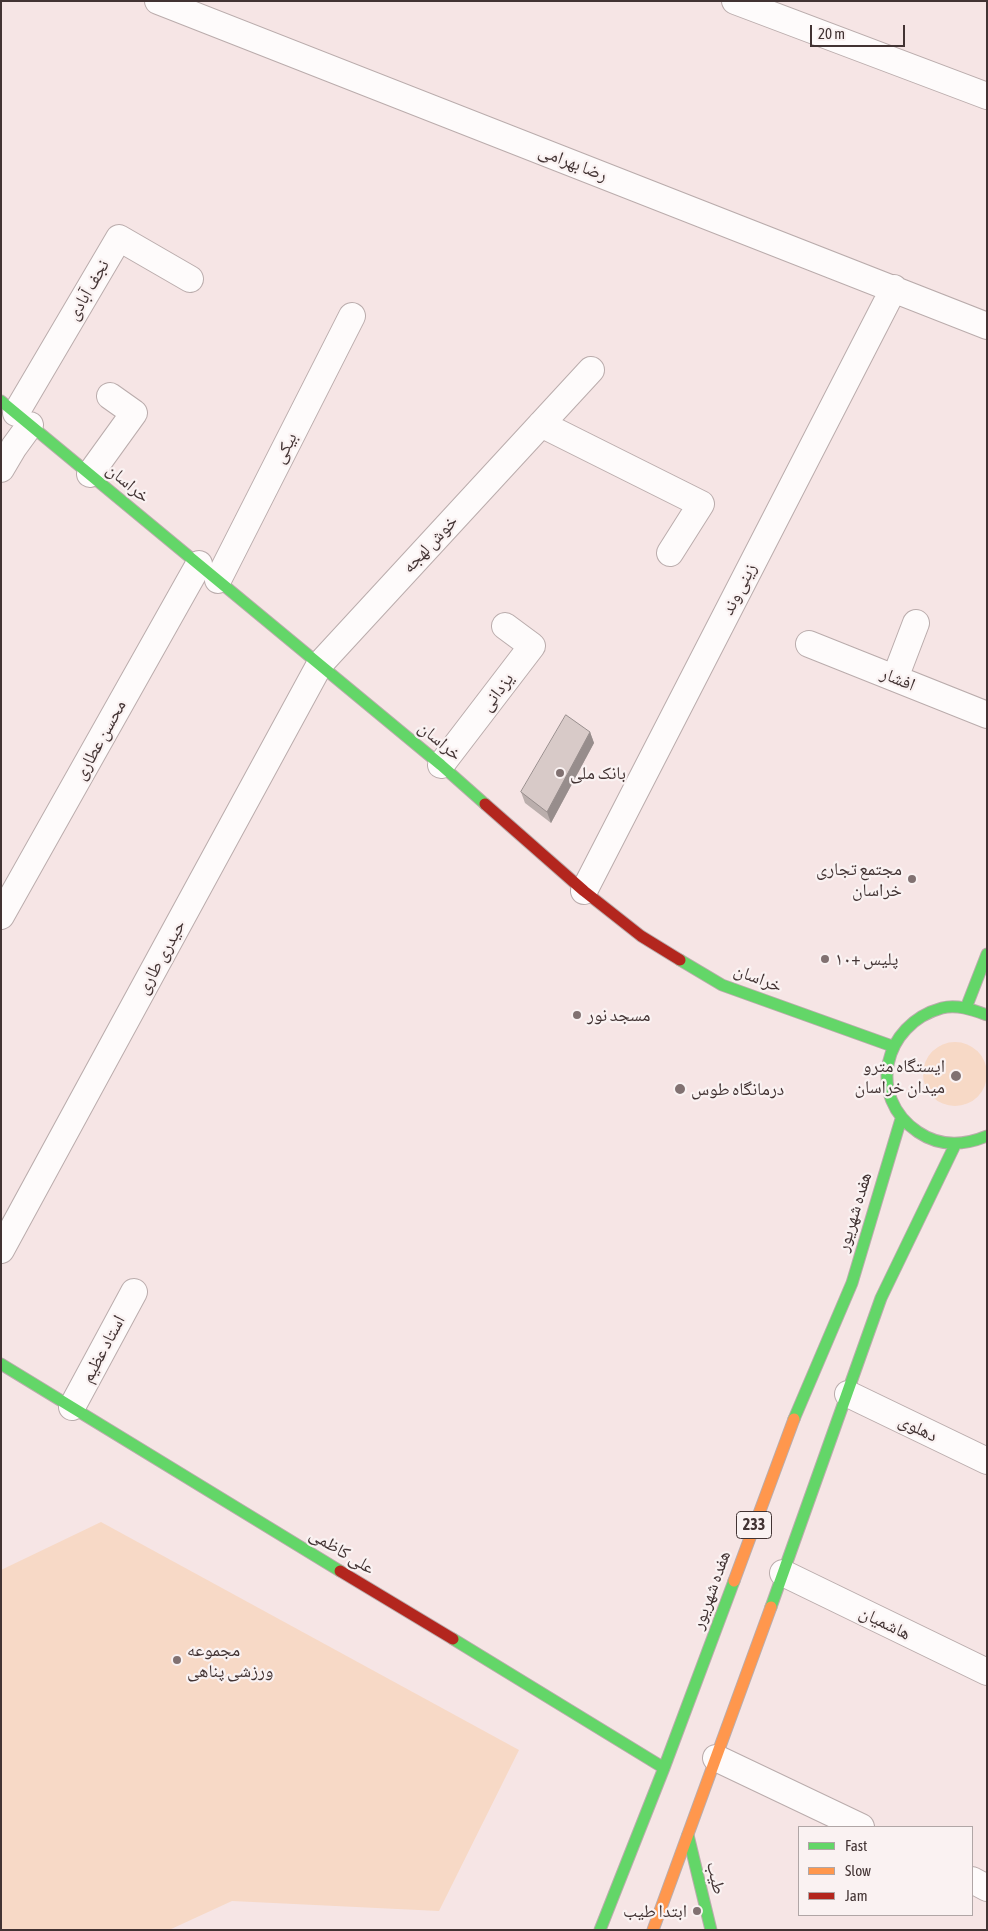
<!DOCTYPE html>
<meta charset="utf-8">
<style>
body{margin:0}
#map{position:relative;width:988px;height:1931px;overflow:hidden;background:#f6e5e5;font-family:"Asap Condensed",sans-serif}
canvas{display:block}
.frame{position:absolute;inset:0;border:2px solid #423333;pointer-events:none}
.legend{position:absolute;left:798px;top:1826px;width:175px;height:90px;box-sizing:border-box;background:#faf2f2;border:1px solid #b0a6a6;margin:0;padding:6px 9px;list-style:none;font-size:15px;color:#423333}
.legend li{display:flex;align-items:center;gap:10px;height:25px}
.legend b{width:25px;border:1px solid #b0a6a6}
.scale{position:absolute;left:810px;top:25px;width:95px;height:22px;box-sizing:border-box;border:2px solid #423333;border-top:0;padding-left:6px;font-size:15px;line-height:18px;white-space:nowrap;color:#423333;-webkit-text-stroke:4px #faf2f2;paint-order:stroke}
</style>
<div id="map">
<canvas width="988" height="1931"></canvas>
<div class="frame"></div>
<ul class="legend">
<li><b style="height:6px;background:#63d668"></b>Fast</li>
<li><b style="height:6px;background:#ff974d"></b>Slow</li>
<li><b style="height:6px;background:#b3261e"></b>Jam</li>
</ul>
<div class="scale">20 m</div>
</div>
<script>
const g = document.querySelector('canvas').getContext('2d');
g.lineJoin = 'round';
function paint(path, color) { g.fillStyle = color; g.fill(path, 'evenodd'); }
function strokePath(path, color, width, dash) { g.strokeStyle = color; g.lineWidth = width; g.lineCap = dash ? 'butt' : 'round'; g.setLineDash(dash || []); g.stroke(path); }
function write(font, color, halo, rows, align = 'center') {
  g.font = font + ' "Asap Condensed","Noto Naskh Arabic",sans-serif'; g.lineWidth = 4.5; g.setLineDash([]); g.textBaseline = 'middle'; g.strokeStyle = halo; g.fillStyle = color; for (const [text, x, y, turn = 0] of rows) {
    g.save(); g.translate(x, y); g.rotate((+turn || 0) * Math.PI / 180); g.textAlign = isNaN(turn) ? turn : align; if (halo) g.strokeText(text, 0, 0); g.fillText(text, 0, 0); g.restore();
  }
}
const green = new Path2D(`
 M923 1074a32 32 0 1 1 64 0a32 32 0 1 1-64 0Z
 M101 1522 519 1750 439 1911 232 1901 169 1930H1V1570Z`);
const street = new Path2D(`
 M158 1 987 326
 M735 1 987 96
 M16 413 119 238 190 279
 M541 424 701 504 670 553
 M1 469 14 447 30 425
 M90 474 134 413 110 396
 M218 580 352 316
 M809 644 987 715
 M895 678 916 623
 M441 765 532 646 505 626
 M584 891 894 288
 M1 916 199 564
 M1 1250 320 664 591 370
 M848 1394 987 1461
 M72 1407 134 1292
 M783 1573 987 1672
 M716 1758 861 1827
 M972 1880 987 1888`);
const fast = new Path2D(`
 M1 401 441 765 485 804
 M680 960 722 985 892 1046
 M966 1008 987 954
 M987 1015C973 1010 957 1004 942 1008 883 1024 866 1097 918 1132 940 1147 963 1146 987 1136
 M1 1364 340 1571
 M794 1419 852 1283 901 1119
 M771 1607 881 1298 955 1145
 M453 1639 664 1768
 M688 1835 711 1930
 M600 1930 664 1768 734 1581`);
const slow = new Path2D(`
 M734 1581 794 1419
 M653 1930 771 1607`);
const jam = new Path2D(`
 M485 804 584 891 641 936 680 960
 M340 1571 453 1639`);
const wall = new Path2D(`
 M590 732 594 743 551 823 525 803 521 792Z`);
const shadedWall = new Path2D(`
 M590 732 594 743 551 823 547 812Z`);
const building = new Path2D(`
 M566 715 590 732 547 812 521 792Z`);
const markers = [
 [560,773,5,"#817171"],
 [912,879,5,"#817171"],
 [825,959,5,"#817171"],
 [577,1015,5,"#817171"],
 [956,1076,6,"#817171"],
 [680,1089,6,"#817171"],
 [177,1660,5,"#817171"],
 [697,1911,5,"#817171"]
];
const shields = [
 [754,1525,35]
];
const shieldNames = [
 ["233",754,1525]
];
const streetNames = [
 ["رضا بهرامی",573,163,21],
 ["نجف آبادی",88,290,-60],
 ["بیکی",285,448,-63],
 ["خراسان",128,483,40],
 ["خوش لهجه",430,544,-47],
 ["زینی وند",739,589,-63],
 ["افشار",898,679,22],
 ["یزدانی",497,692,-53],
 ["محسن عطاری",100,740,-61],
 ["خراسان",440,741,40],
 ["حیدری طاری",161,957,-61],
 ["خراسان",758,978,21],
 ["هفده شهریور",854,1212,-73],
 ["استاد عظیم",103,1349,-62],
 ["دهلوی",918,1428,26],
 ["علی کاظمی",342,1551,31],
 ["هفده شهریور",711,1590,-70],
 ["هاشمیان",885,1623,26],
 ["طیب",716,1878,77]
];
const poiNames = [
 ["بانک ملی",570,773],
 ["مجتمع تجاری",902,869,"right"],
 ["خراسان",902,890,"right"],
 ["پلیس +۱۰",835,959],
 ["مسجد نور",587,1015],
 ["ایستگاه مترو",945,1066,"right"],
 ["میدان خراسان",945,1087,"right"],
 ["درمانگاه طوس",691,1089],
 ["مجموعه",187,1650],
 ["ورزشی پناهی",187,1671],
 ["ابتدا طیب",687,1911,"right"]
];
paint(green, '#f7d9c6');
strokePath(street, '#baacac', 28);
strokePath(fast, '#baacac', 13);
strokePath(slow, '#baacac', 13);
strokePath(jam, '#baacac', 13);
strokePath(street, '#fefbfb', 26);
strokePath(fast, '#63d668', 11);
strokePath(slow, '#ff974d', 11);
strokePath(jam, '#b3261e', 11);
paint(wall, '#baaeac');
paint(shadedWall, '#978d8c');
paint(building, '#d8cac8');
strokePath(building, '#978d8c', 1);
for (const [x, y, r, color] of markers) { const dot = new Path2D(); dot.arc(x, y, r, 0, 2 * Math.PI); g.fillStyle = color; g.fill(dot); strokePath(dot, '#faf2f2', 2); }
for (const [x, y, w] of shields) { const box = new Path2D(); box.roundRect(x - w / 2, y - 13.5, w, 27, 4); g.fillStyle = '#faf2f2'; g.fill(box); strokePath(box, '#423333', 1); }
write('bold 16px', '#423333', null, shieldNames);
write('18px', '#423333', '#faf2f2', streetNames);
write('18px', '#423333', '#faf2f2', poiNames, 'left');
</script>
